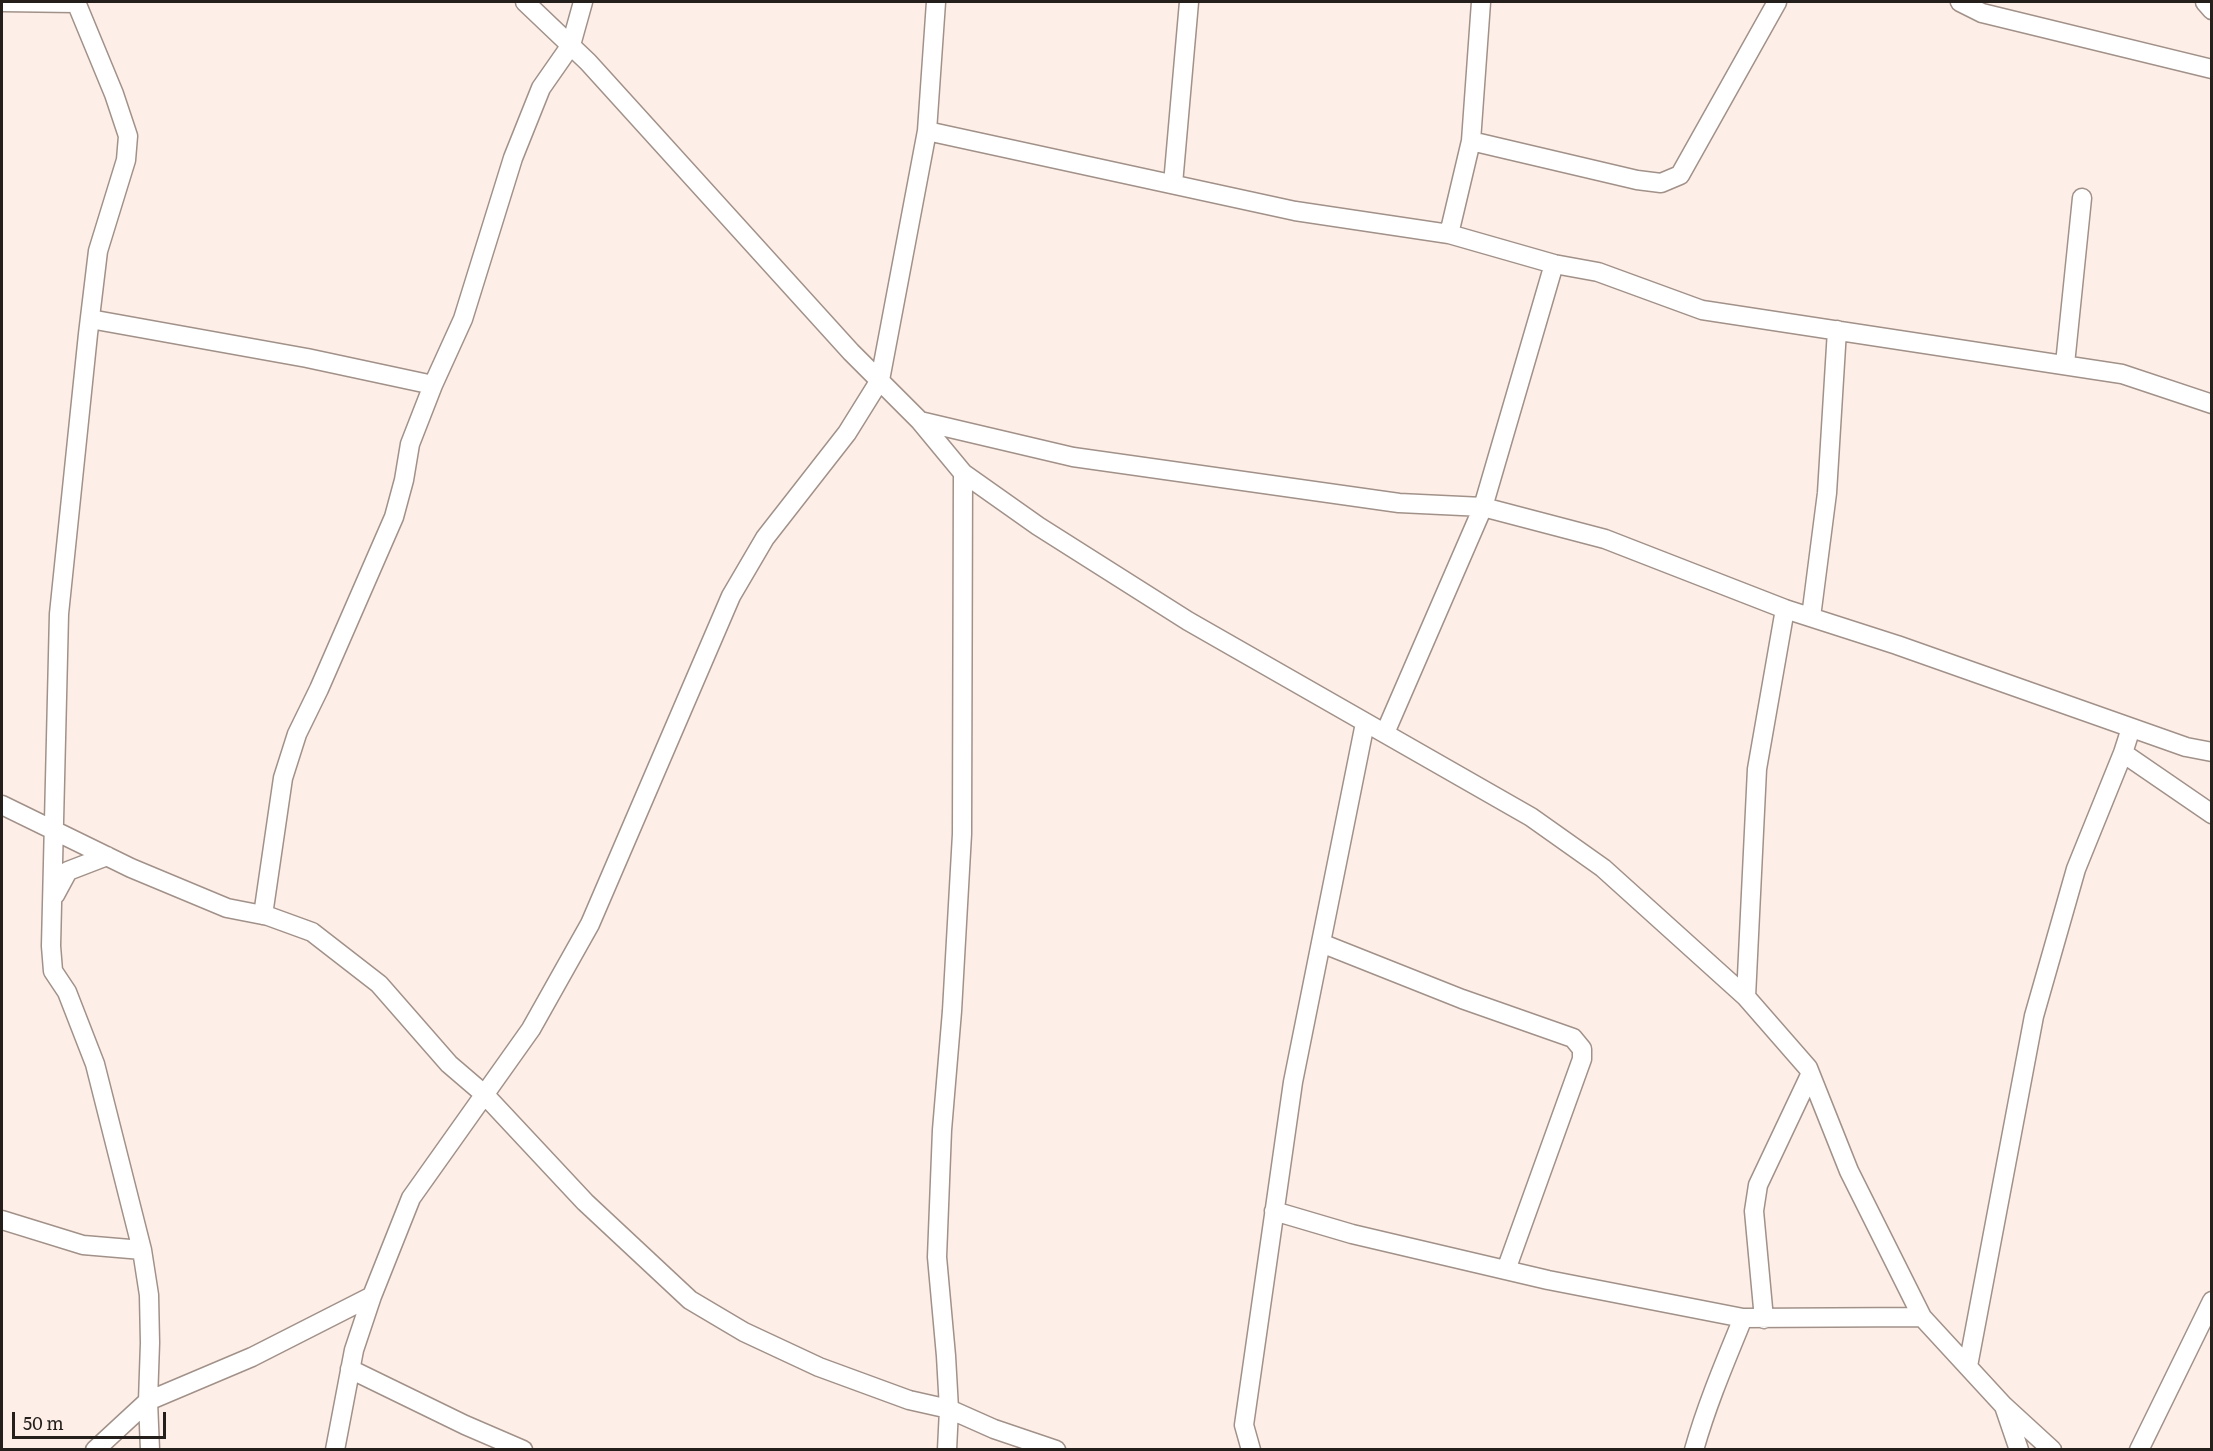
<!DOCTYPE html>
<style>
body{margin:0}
#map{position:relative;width:2213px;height:1451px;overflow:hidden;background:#fdefe8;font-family:Literata,serif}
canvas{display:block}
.frame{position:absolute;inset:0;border:3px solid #251f1c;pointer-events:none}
.scale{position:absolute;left:12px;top:1412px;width:154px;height:27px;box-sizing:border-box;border:3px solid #251f1c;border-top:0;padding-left:8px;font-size:18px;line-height:21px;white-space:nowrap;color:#251f1c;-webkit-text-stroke:4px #fdefe8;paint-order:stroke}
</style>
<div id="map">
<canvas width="2213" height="1451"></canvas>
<div class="frame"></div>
<div class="scale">50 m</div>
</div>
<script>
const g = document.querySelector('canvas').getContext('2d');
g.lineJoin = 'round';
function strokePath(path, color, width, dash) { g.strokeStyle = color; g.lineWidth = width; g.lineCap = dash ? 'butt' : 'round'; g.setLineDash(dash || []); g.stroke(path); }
const street = new Path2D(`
 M2 2 75 3
 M76 2 114 94 128 136 126 160 98 251 88 334 59 614 51 946 53 971 67 992 95 1064 142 1250 149 1295 150 1343 148 1401 150 1450
 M525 2 588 62 851 352 920 421 963 473 1038 526 1188 621 1531 817 1603 868 1746 997 1808 1068 1849 1171 1922 1317 2004 1406 2052 1450
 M1960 2 1982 13 2212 69
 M2205 2 2212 10
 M927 131 1295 211 1449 234 1554 264 1598 272 1702 310 2122 374 2212 404
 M1471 141 1637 180 1661 183 1680 175 1777 2
 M1173 184 1189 2
 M1449 234 1471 141 1481 2
 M90 319 307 358 433 385
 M2065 364 2082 198
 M920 421 1073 457 1399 503 1483 507 1605 539 1785 609 1897 645 2186 747 2212 752
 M1811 617 1827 493 1837 330
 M1385 733 1483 507 1554 264
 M2123 753 2212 814
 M2 805 131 868 227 908 268 916 312 932 379 984 449 1064 484 1094 585 1202 690 1300 744 1332 819 1367 909 1400 949 1409 994 1429 1056 1450
 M55 895 68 871 107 856
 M263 915 283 778 297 734 319 689 394 517 404 480 410 444 433 385 463 319 513 158 541 88 571 45 583 2
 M1321 943 1462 999 1573 1038 1582 1049V1059L1506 1270
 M1746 997 1757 769 1785 609
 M1274 1211 1352 1234 1548 1280 1743 1318 1922 1317
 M2 1220 83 1245 142 1250
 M1764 1319 1754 1211 1758 1185 1810 1075
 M1968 1366 2034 1016 2076 869 2123 753 2131 728
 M350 1369 465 1425 523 1450
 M2004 1406 2019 1450
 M95 1450 148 1401 252 1357 372 1296
 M335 1450 354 1350 372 1296 411 1198 531 1029 590 924 731 596 765 538 847 433 880 380 927 131 936 2
 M947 1450 949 1409 946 1356 937 1257 942 1130 952 1011 962 834 963 473
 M1251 1450 1244 1425 1293 1082 1365 723
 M1694 1450C1707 1404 1725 1362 1743 1318
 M2139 1450 2212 1301`);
strokePath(street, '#a19189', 21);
strokePath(street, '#fff', 18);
</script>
